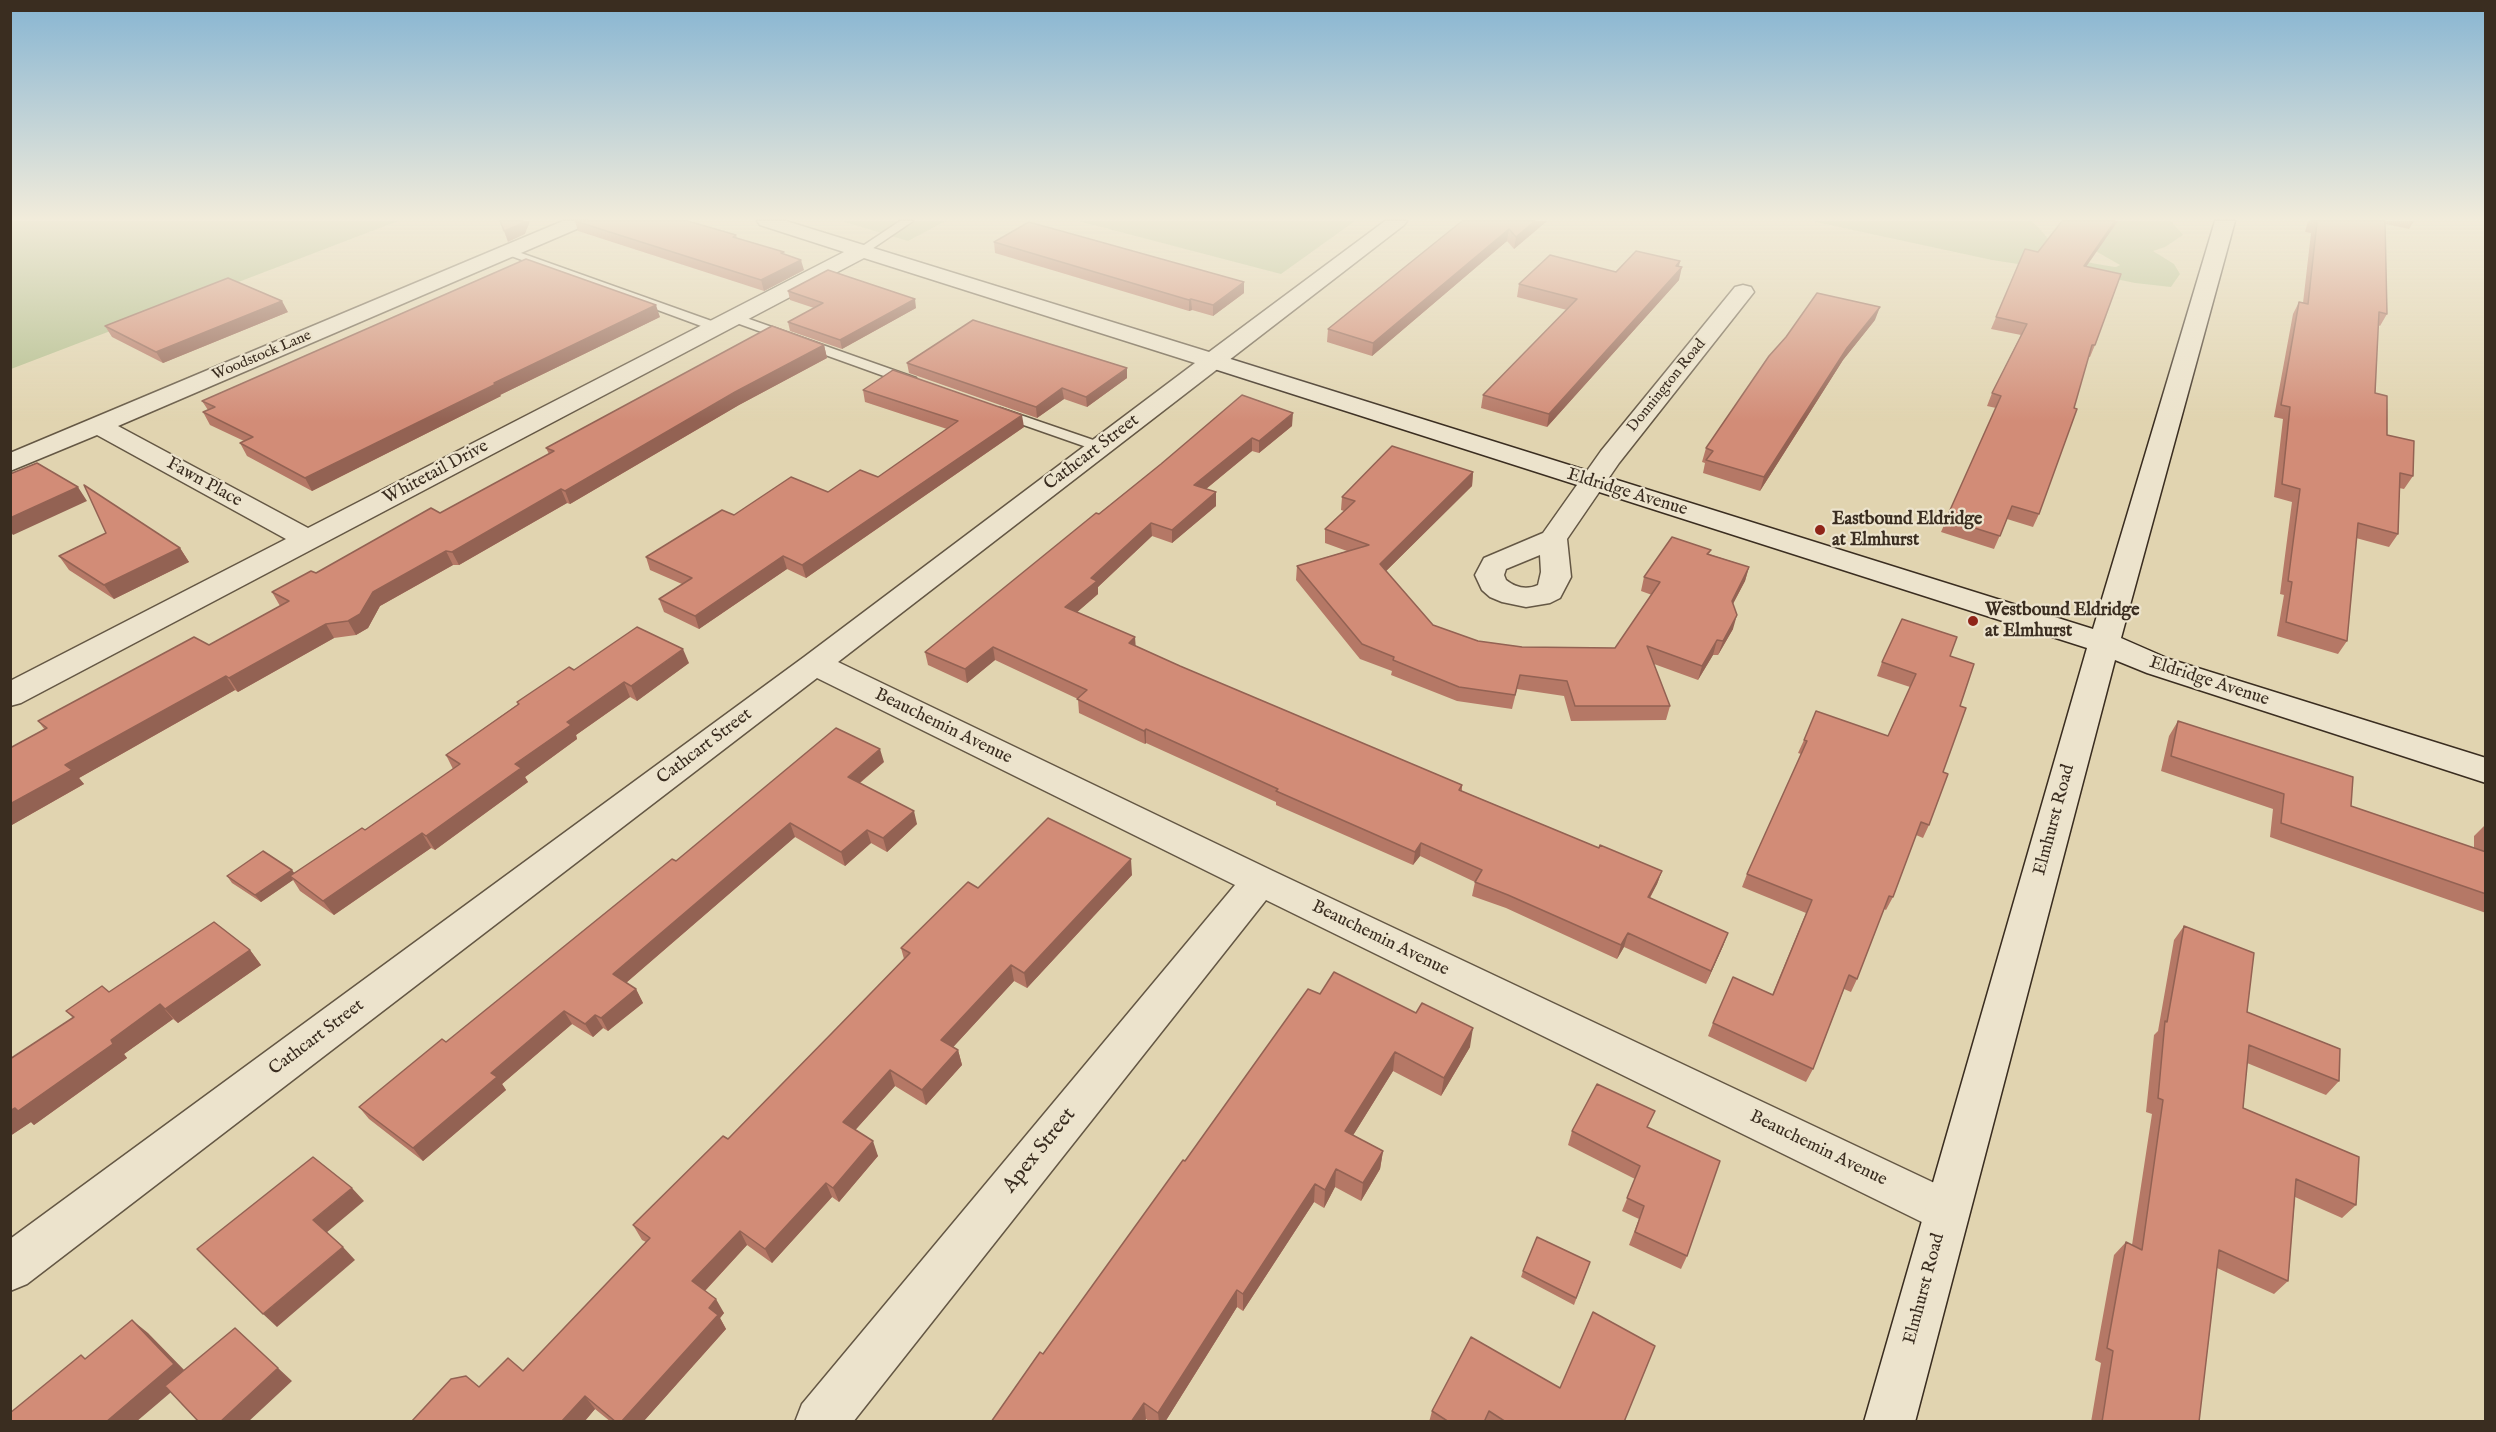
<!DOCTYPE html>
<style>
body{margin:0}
#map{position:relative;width:2496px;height:1432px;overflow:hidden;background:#e1d4b0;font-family:"IM FELL English",serif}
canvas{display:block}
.frame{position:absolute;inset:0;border:12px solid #3a2d20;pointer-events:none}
</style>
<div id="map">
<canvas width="2496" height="1432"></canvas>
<div class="frame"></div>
</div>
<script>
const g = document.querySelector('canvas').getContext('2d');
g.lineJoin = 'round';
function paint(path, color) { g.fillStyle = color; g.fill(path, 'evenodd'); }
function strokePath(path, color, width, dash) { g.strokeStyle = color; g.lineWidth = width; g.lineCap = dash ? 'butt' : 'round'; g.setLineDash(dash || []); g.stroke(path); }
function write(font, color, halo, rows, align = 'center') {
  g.font = font + ' "IM FELL English",serif'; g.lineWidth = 4.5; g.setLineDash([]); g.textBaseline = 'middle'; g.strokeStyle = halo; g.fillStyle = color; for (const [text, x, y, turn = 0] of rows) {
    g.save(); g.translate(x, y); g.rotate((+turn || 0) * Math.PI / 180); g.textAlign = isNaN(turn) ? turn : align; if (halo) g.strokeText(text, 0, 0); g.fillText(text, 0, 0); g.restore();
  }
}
const green = new Path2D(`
 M11 221H398L11 369Z
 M841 221H946L908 241Z
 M1078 221H1355L1281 274Z
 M1811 221H2031C2039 227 2044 234 2051 242 2067 260 2093 264 2116 267L2120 265 2092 249 2098 221H2171L2183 235 2165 247 2153 251 2174 264 2180 274 2171 287 2135 283 2029 261 2018 264 1992 260Z`);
const lane = new Path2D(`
 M900 221H913L866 253H858V249Z
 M507 248 720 324 722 327 716 331 712 330 503 253 501 251Z
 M735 314 916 378 918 381 911 385 906 384 731 321 729 318Z
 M1000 408 1105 444 1107 447 1105 450H1095L995 415 993 412Z`);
const street = new Path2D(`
 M563 221H589L586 225 118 426 308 528 844 252 760 225 757 221H786L1209 352 1385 221H1407L1404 225 838 662 1273 871 1962 1196 1969 1211 1962 1226 1946 1233 1930 1226 1266 900 853 1422H795L802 1404 1235 885 817 678 27 1284 10 1291V1239L804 657 1195 363 864 258 21 703 10 706V681L286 539 97 435 10 471V453Z
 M1743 285 1751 287 1754 292 1619 463 1567 539 1571 577 1560 598 1550 603 1526 607 1502 602 1490 597 1482 590 1475 575 1484 558 1543 533 1601 451 1735 287ZM1540 555 1541 572 1538 585C1527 590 1516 588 1506 580L1504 575 1506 569Z`);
const secondary = new Path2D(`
 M2215 221H2235L2121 638 2169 659 2486 758V783L2147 673 2115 660 1915 1422H1864L2087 648 1205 366 1201 361 1205 356 1213 354 1221 356 2093 629Z`);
const wall = new Path2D(`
 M575 221 736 235 737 238 784 255 804 270 764 291 578 231Z
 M1462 221H1547L1514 249 1507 241 1372 356 1327 342 1328 329Z
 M2308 221H2414L2409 229 2385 224 2387 314 2380 326 2378 325 2375 393 2387 435 2413 476 2404 489 2399 488 2398 534 2389 547 2356 538 2347 641 2338 654 2277 636 2284 595 2280 594 2292 502 2274 497 2283 419 2274 417 2293 314 2299 302 2303 303 2311 233 2305 232Z
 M994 242 1244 293 1213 316 1192 310 1189 311 995 253Z
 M2025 249 2086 267 2095 345 2090 357H2088L2039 514 2033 527 2007 519 1994 549 1941 532 1996 408 1987 406 1992 393 2021 335 1991 329Z
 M1680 261 1679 267V280L1547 427 1481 408 1483 395 1567 310 1517 297 1519 284 1616 272Z
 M788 291 916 308 842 349 790 331 788 322 814 308 790 300Z
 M288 312 163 363 112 337 105 326Z
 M660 317 500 395 501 396 312 491 247 456 240 443 244 441 210 425 203 412 208 410 202 401Z
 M1875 320 1843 360 1760 491 1703 473 1705 463 1702 462 1706 448Z
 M824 345 827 358 739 405 570 504 567 503 459 565H453L380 606 368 628 356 635 334 638 238 692 235 690 79 778 84 784 10 826 45 730 38 721 209 645 280 606 272 592 316 573 440 513 549 454 546 448Z
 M907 363 1127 378 1087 407 1064 399 1037 418 909 373Z
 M863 390 1024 427 806 578 787 569 699 629 664 612 659 599 682 584 650 570 646 557 734 515 828 492 878 477 947 429 865 402Z
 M1292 426 1259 453 1252 451 1206 489 1216 506 1172 543 1152 536 1098 587V594L1077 612 1136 646 1180 666 1462 785V791L1599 848 1662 871 1657 884 1650 898 1728 933 1723 946 1706 984 1624 947 1617 959 1506 908 1472 896 1475 882 1420 856 1413 865 1276 805V802L1146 743 1145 744 1079 713 1078 699 995 660 967 683 928 665 925 652 1161 464Z
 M1473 472 1472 486 1386 571 1433 625 1478 641 1522 647 1615 648 1652 595 1641 591 1644 577 1711 550 1709 554 1749 567 1745 581 1733 604V629L1718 655H1713L1698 680 1654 664 1670 706 1666 720 1571 721 1564 696 1517 689 1512 709 1457 701 1391 675 1392 671 1360 659 1296 580 1297 566 1347 551 1325 543V529L1344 511 1341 510 1342 497Z
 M106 533 180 548 189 562 114 599 69 570 59 556Z
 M1950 656 1960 706 1929 825 1923 838 1916 835 1893 897 1886 910 1884 909 1857 979 1851 992 1844 989 1813 1069 1806 1082 1708 1036 1713 1023 1772 995 1806 913 1742 887 1747 874 1801 754 1798 753 1804 740 1888 736 1910 687 1877 676 1882 662Z
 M689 663 637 701 630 697 576 735 577 739 525 777 528 782 435 850 431 848 334 915 300 891 293 880 261 902 232 883 227 876 292 870 294 873 365 830 453 769 446 755 518 704 517 702 574 670Z
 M2178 721 2351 806 2474 848V836L2486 824V913L2270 837 2273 809 2161 771 2169 736Z
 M884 762 860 783 917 824 887 852 871 843 845 866 795 837 626 983 636 989 643 1003 608 1031 603 1028 593 1037 572 1024 502 1084 506 1090 423 1161 369 1119 359 1107 446 1042 676 861Z
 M1132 875 1027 988 1014 981 953 1047 958 1050 962 1065 926 1105 895 1086 855 1130 878 1156 839 1202 832 1197 772 1263 747 1245 705 1291 724 1313 720 1318 726 1329 643 1422H611L595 1409 584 1422H411L479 1387 523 1371 646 1242 642 1240 633 1225 728 1139 832 1033 904 959 901 948 978 888Z
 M2184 926 2247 1012 2339 1081 2326 1095 2247 1063 2243 1108 2356 1205 2342 1218 2295 1197 2288 1281 2274 1294 2217 1268 2199 1422H2091L2101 1363 2095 1360 2114 1255 2126 1242 2132 1245 2152 1114 2146 1112 2154 1035 2158 1031 2174 940Z
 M250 950 261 965 178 1023 173 1019 124 1054 127 1058 34 1125 31 1122 10 1136V1059L73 1018 66 1011 109 992Z
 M1320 994 1470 1047 1441 1096 1393 1071 1353 1135 1383 1151 1380 1169 1361 1201 1335 1187 1324 1208 1314 1202 1243 1311 1237 1307 1165 1422H1150L1146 1419 1144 1422H991L1043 1354 1185 1161Z
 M1648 1128 1687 1256 1681 1269 1629 1245 1639 1219 1622 1211 1635 1179 1568 1145 1572 1131Z
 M1590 1262 1574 1305 1521 1277 1523 1271Z
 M1560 1388 1624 1422H1429L1432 1411Z`);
const shadedWall = new Path2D(`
 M523 221H530L525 234 508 242 504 231Z
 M1535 221H1547L1514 249 1516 237Z
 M2115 221H2118L2079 277 2084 266Z
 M1509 229 1507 241 1372 356 1373 343Z
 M801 260 804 270 764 291 761 280Z
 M1680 261 1677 272 1682 267 1679 280 1547 427 1549 414Z
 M1244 282V293L1213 316V305Z
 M915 299 916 308 842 349 840 340Z
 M1191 299 1192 310 1189 311V300Z
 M282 301 288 312 163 363 156 352Z
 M656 305 660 317 500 395 501 396 312 491 305 478 494 383Z
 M1880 307 1875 320 1843 360 1760 491 1764 477 1847 348Z
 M824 345 827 358 739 405 570 504 565 491 735 392Z
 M1127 368V378L1087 407 1086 397Z
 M1062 388 1064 399 1037 418 1036 407Z
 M1293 413 1292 426 1259 453V441Z
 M1022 415 1024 427 806 578 802 565Z
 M1252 438V451L1195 498 1194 485Z
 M1473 472 1472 486 1379 578 1380 564Z
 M78 487 87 501 13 535 10 531V518Z
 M561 489 567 503 459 565 452 552Z
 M1216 492V506L1172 543V530Z
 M1151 523 1152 536 1098 587V594L1067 621 1065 607 1091 578Z
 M180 548 189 562 114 599 104 585Z
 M446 551 453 565 380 606 368 628 356 635 348 621 373 592Z
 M783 556 787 569 699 629 695 616Z
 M1749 567 1745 581 1727 615 1732 601Z
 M1737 615 1733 629 1718 655 1723 641Z
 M326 624 334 638 238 692 229 678Z
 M1135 637 1136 650 1129 643Z
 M1717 640 1713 655 1698 680 1702 666Z
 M993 647 995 660 967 683 965 669Z
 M683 649 689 663 637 701 631 686Z
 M226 676 235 690 79 778 84 784 10 826V804L65 765Z
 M624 682 630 697 576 735 577 739 525 777 528 782 435 850 426 836 567 722Z
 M1146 729V743L1145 744 1144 731Z
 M880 749 884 762 851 790 848 777Z
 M914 811 917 824 887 852 883 838Z
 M790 823 795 837 620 988 613 974Z
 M867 830 871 843 845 866 841 852Z
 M422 833 431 848 334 915 323 901Z
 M1421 843 1420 856 1413 865 1415 852Z
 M1131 859 1132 875 1027 988 1024 973Z
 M292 870 297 877 290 876 293 880 261 902 255 895Z
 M1662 871 1657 884 1643 910 1648 897Z
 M1628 933 1624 947 1617 959 1621 945Z
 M1728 933 1723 946 1706 984 1711 971Z
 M250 950 261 965 178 1023 165 1009Z
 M1011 965 1014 981 945 1056 941 1040Z
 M636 989 643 1003 608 1031 601 1018Z
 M160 1004 173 1019 124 1054 127 1058 34 1125 31 1122 10 1136V1111Z
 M564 1011 572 1024 502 1084 506 1090 423 1161 413 1148 491 1073Z
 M595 1015 603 1028 593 1037 585 1024Z
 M1473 1028 1470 1047 1441 1096 1444 1078Z
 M958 1050 962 1065 926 1105 922 1090Z
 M1395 1052 1393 1071 1344 1150 1345 1131Z
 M890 1070 895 1086 849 1137 843 1122Z
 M873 1141 878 1156 839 1202 833 1188Z
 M1383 1151 1380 1169 1361 1201 1363 1183Z
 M1336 1169 1335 1187 1324 1208 1325 1190Z
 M826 1183 832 1197 772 1263 765 1249Z
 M1315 1184 1314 1202 1243 1311V1294Z
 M352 1188 364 1201 326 1233 313 1220Z
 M740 1231 747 1245 701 1295 692 1281Z
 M343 1247 355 1260 277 1327 263 1314Z
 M1237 1290V1307L1165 1422H1159L1158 1413Z
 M716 1299 724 1313 720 1318 726 1329 643 1422H621Z
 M132 1320 148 1333 190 1376 136 1422H106Z
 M235 1328 292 1381 248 1422H220Z
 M585 1396 595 1409 584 1422H561Z
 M1144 1403 1146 1419 1144 1422H1131Z`);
const building = new Path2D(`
 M500 221H523L521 224 504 231Z
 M575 221H688L736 235 733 237 784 252 781 253 801 260 761 280Z
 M1462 221H1535L1516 237 1509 229 1373 343 1328 329Z
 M2062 221H2115L2084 266 2121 274 2095 345H2092L2074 408 2077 409 2039 514 2012 506 2000 536 1946 519 2001 396 1992 393 2027 324 1996 317 2025 249 2038 252Z
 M2311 221H2385L2387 314 2379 312 2375 393 2387 396V435L2414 441 2413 476 2400 473 2398 534 2358 523 2347 641 2286 622 2292 582 2288 581 2300 489 2282 484 2290 407 2281 405 2299 302 2308 304 2317 222Z
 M1029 222 1244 282 1213 305 1191 299 1189 300 994 242Z
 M1636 251 1680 261 1676 266 1682 267 1549 414 1483 395 1577 299 1519 284 1550 255 1616 272Z
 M526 259 656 305 494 383 496 384 305 478 240 443 253 437 203 412 215 407 202 401Z
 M828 270 915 299 840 340 788 322 823 303 788 291Z
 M228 278 282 301 156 352 105 326Z
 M1817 293 1880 307 1847 348 1764 477 1706 460 1713 451 1706 448 1769 356 1786 337Z
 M973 320 1127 368 1086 397 1062 388 1036 407 907 363Z
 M772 326 824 345 735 392 565 491 561 489 452 552 446 551 373 592 360 614 348 621 326 624 229 678 226 676 65 765 72 770 10 804V748L47 728 38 721 194 637 209 645 289 601 272 592 311 571 316 573 431 508 440 513 554 451 546 448Z
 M893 370 1022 415 802 565 783 556 695 616 659 599 692 578 646 557 722 510 734 515 791 477 828 492 860 470 878 477 958 421 863 390Z
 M1242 395 1293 413 1259 441 1252 438 1194 485 1216 492 1172 530 1151 523 1091 578 1097 581 1065 607 1135 637 1129 643 1180 666 1462 785 1459 790 1599 848 1600 845 1662 871 1648 897 1728 933 1711 971 1628 933 1621 945 1508 895 1475 882 1482 870 1421 843 1415 852 1276 791 1278 789 1146 729 1144 731 1077 699 1087 690 993 647 965 669 925 652 1096 513 1099 514 1161 464Z
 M1392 446 1473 472 1380 564 1433 625 1478 641 1522 647 1615 648 1660 582 1644 577 1672 537 1711 550 1707 554 1749 567 1732 601 1737 615 1723 641 1717 640 1702 666 1647 646 1670 706H1575L1567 681 1520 675 1515 695 1459 687 1393 660 1394 657 1362 644 1297 566 1369 545 1325 529 1355 501 1342 497Z
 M37 463 78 487 10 518V474Z
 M84 485 180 548 104 585 59 556 106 533Z
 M1902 619 1957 637 1950 656 1974 664 1960 706 1966 708 1943 772 1948 774 1929 825 1921 822 1893 897 1889 896 1857 979 1849 975 1813 1069 1713 1023 1733 977 1773 995 1812 900 1747 874 1807 741 1804 740 1816 711 1888 736 1916 674 1882 662Z
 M637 627 683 649 631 686 624 682 567 722 571 725 515 764 521 768 426 836 422 833 323 901 290 876 362 828 365 830 460 764 446 755 519 704 517 702 569 667 574 670Z
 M2178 721 2353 777 2351 806 2486 852V894L2281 823 2284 794 2171 756Z
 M836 728 880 749 848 777 914 811 883 838 867 830 841 852 790 823 613 974 636 989 601 1018 595 1015 585 1024 564 1011 491 1073 497 1077 413 1148 359 1107 442 1039 446 1042 672 859 676 861Z
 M1048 818 1131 859 1024 973 1011 965 941 1040 958 1050 922 1090 890 1070 843 1122 873 1141 833 1188 826 1183 765 1249 740 1231 692 1281 716 1299 709 1308 718 1315 621 1422H616L585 1396 561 1422H411L451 1379 466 1376 479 1387 508 1358 523 1371 650 1238 633 1225 723 1136 728 1139 832 1033 910 953 901 948 968 882 978 888Z
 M263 851 292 870 255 895 227 876Z
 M214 922 250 950 165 1009 160 1004 111 1040 113 1044 18 1111 15 1108 10 1111V1059L74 1017 66 1011 102 986 109 992Z
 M2184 926 2254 953 2247 1012 2340 1049 2339 1081 2249 1045 2243 1108 2359 1157 2356 1205 2296 1179 2288 1281 2219 1250 2199 1422H2102L2113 1351 2107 1348 2126 1242 2142 1250 2163 1100 2158 1098 2165 1021 2167 1022Z
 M1334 972 1416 1013 1422 1003 1473 1028 1444 1078 1395 1052 1345 1131 1383 1151 1363 1183 1336 1169 1325 1190 1315 1184 1243 1294 1237 1290 1158 1413 1144 1403 1131 1422H991L1040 1352 1043 1354 1183 1160 1185 1161 1308 989 1320 994Z
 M1597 1084 1655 1111 1647 1127 1720 1161 1687 1256 1635 1232 1644 1206 1627 1198 1640 1166 1572 1131Z
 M313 1157 352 1188 313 1220 343 1247 263 1314 197 1249Z
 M1537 1237 1590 1262 1576 1298 1523 1271Z
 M1593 1312 1655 1346 1624 1422H1506L1489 1411 1484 1422H1449L1432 1411 1471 1337 1560 1388Z
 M132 1320 174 1364 106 1422H10V1413L81 1355 85 1359Z
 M235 1328 278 1368 220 1422H199L165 1386Z`);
const markers = [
 [1820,530,6,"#8f2418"],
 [1973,621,6,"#8f2418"]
];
const farStreetnames = [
 ["Woodstock Lane",262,356,-23],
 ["Donnington Road",1667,386,-51]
];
const streetNames = [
 ["Cathcart Street",1092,453,-37],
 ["Whitetail Drive",436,473,-28],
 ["Fawn Place",204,483,29],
 ["Eldridge Avenue",1627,493,17],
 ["Eldridge Avenue",2209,682,18],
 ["Beauchemin Avenue",943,727,26],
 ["Cathcart Street",705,747,-37],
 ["Elmhurst Road",2055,820,-75],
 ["Beauchemin Avenue",1380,939,26],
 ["Cathcart Street",317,1038,-37],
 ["Beauchemin Avenue",1818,1149,26],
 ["Elmhurst Road",1925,1289,-75]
];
const poiNames = [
 ["Eastbound Eldridge",1832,520],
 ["at Elmhurst",1832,541],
 ["Westbound Eldridge",1985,611],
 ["at Elmhurst",1985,632]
];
const nearStreetnames = [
 ["Apex Street",1040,1151,-51]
];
paint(green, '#b1bd8c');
strokePath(lane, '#645744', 3);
strokePath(street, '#645744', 3);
strokePath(secondary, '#3a2d20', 3);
paint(lane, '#ece3cc');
paint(street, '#ece3cc');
paint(secondary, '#ece3cc');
paint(wall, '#b57866');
paint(shadedWall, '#936253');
paint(building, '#d28c77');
strokePath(building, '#936253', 1.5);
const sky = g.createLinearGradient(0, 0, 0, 421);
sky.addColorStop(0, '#87b5d2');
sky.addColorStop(0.52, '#f2ecdb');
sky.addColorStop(1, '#f2ecdb00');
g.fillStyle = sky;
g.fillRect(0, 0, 2496, 421);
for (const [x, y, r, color] of markers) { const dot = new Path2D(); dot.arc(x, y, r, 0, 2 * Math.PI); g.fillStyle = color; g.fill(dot); strokePath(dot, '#ece3cc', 2); }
write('15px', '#3a2d20', '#ece3cc', farStreetnames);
write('18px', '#3a2d20', '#ece3cc', streetNames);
write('bold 18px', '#3a2d20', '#ece3cc', poiNames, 'left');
write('21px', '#3a2d20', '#ece3cc', nearStreetnames);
</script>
